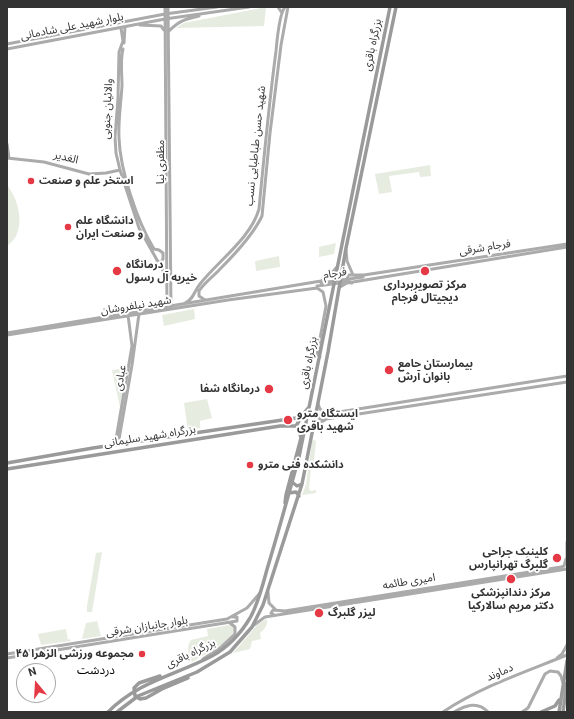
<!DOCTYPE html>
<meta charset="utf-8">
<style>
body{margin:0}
#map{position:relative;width:574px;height:719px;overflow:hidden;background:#fff;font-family:Roboto,sans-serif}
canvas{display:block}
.frame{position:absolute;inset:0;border:8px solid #333;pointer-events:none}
.north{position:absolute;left:16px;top:663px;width:40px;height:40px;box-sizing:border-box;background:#fff;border:1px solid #adadad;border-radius:50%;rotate:342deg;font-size:11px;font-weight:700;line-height:16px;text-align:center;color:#333}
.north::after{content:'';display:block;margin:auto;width:14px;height:18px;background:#e63946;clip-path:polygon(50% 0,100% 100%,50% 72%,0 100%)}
</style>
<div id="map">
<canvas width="574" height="719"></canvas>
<div class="frame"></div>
<div class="north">N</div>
</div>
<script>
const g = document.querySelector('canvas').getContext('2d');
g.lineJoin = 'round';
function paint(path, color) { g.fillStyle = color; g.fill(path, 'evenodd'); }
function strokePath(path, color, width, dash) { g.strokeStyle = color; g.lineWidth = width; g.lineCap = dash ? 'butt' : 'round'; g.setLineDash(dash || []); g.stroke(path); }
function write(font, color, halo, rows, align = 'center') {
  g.font = font + ' Roboto,"Noto Sans Arabic",sans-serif'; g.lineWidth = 4; g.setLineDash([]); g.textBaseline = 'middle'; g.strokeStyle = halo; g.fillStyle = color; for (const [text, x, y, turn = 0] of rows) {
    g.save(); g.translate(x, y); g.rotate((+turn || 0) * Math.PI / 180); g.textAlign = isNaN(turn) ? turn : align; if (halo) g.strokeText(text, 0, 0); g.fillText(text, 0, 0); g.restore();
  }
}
const green = new Path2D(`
 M266 7 264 26 176 28 184 23Z
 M430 165 431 176 420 177 419 172 389 176 392 192 379 194 375 174Z
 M7 185C20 201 27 233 7 246Z
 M336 243 334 254 319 257V247Z
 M279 256 280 267 256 271 255 261Z
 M194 309 195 319 164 326 162 315Z
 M127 368 120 407 112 370Z
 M207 399 212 418 200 421V428L188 431 184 403Z
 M314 440 316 441 314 460 316 467 311 468 309 488 310 491 316 490V493L302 495 306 485 312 441Z
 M102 552 92 612H87V606L96 553Z
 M267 619C268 625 265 629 260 633L261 639 252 641 250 649 233 653 258 624Z
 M97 621 101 636 82 639 86 623Z
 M230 625 234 626 236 631 223 644 192 662C188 657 186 645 191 640L208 636 207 629Z
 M66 629 68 640 70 639 71 641 41 645 38 634Z`);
const major = new Path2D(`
 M165 7 167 308
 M168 7 171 308
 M278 7 282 13
 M140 25 161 26 164 30
 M121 28 123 41 119 52 118 98 115 137 116 153 120 170 139 228 166 276
 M169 31C179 21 185 19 199 16
 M124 43 125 27
 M7 44 165 14 217 7
 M7 49 165 19 249 7
 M123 49C120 60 122 74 122 86 121 103 118 121 119 138 120 170 137 221 154 249
 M7 144 9 158
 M7 158 44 162 89 174 106 173 120 170
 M154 249 159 250 163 253V259L161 262H157
 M346 250 347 261 353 275
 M321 283 363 277
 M352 283 347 281 348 275H364L567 244
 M317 286 347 282
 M340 287 347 283 567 247
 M205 300 199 296V291C205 282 214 276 221 268 236 253 253 235 262 216L270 133 281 45 288 7
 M185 303C194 299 194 291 200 284 218 261 251 238 259 209 264 156 269 104 276 51 277 41 279 14 285 7
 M158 308 167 299
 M7 333 321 281 329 276 337 267
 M7 335 228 300 317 288 323 292 326 306 317 355 320 357
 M567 376 320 415 318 417 320 419H326L567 382
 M318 404 320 409 325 413
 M313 431 318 424 325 420
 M115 445 132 346 128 315
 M118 445 132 365 139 314
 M567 560V542
 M268 592 269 603 276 610
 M274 615 271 613 273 610 285 611 561 567 564 566 566 559
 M254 625 265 617 271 616 567 569
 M7 654 227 619 247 608 260 593
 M7 658 237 621V617H233
 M557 658 562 654 567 645
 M203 659 220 648 235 634V627L230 623
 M545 674 550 671 558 672 561 676 563 683
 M443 712C480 687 525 672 567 655
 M454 712C466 705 478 701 488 712
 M522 712 528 708 545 674`);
const highway = new Path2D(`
 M296 418 299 421 296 426
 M7 463 93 448 296 418 304 413 309 407
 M7 469 280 426H296
 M292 482 297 486 302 484
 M289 493 296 492 299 496
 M285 503 286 495 301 438 299 429 296 426
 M160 676 139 683 134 688 135 696 140 699 146 698 162 689 188 678
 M108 712C139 681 176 675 212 656 228 647 241 633 250 618 259 602 263 583 268 566 279 530 289 493 299 457L390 7
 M117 712 138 696 197 672 230 652 252 627 263 605 302 484 328 352 346 248 396 7
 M541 712 555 706 559 700
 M559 712 567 661
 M563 712 567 683`);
const markers = [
 [31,181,4,"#e63946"],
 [68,227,4,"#e63946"],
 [117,271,5,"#e63946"],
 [425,271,5,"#e63946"],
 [389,370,5,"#e63946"],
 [269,389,5,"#e63946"],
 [288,420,5,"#e63946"],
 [250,465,4,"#e63946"],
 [557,558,5,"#e63946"],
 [511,579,5,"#e63946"],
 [319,613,5,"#e63946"],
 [142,654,4,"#e63946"]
];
const streetNames = [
 ["بلوار شهید علی شادمانی",72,27,-11],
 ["بزرگراه باقری",373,45,-78],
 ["والائیان جنوبی",108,109,-87],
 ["شهید حسن طباطبایی نسب",256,146,-84],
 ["الغدیر",66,158,14],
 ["مظفری نیا",161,162,-90],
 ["فرجام شرقی",485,248,-9],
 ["فرجام",335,274,-9],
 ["شهید نیلفروشان",136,306,-9],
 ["بزرگراه باقری",309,363,-79],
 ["عبادی",121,378,-80],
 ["بزرگراه شهید سلیمانی",150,437,-9],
 ["امیری طائمه",409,582,-9],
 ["بلوار جانبازان شرقی",147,627,-9],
 ["بزرگراه باقری",191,654,-26],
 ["دماوند",500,673,-23]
];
const poiNames = [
 ["استخر علم و صنعت",39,181],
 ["دانشگاه علم",76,221],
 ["و صنعت ایران",76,234],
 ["درمانگاه",126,265],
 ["خیریه آل رسول",126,278],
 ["مرکز تصویربرداری",425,285,"center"],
 ["دیجیتال فرجام",425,298,"center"],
 ["بیمارستان جامع",398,364],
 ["بانوان آرش",398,377],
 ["درمانگاه شفا",260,389,"right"],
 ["ایستگاه مترو",297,414],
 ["شهید باقری",297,427],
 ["دانشکده فنی مترو",258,465],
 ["کلینیک جراحی",548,552,"right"],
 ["گلبرگ تهرانپارس",548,565,"right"],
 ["مرکز دندانپزشکی",511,593,"center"],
 ["دکتر مریم سالارکیا",511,606,"center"],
 ["لیزر گلبرگ",328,613],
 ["مجموعه ورزشی الزهرا ۴۵",134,654,"right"]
];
const neighbourhoodNames = [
 ["دردشت",96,671]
];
paint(green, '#e6ecdf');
strokePath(major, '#ababab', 3);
strokePath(highway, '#9a9a9a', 3.5);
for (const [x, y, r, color] of markers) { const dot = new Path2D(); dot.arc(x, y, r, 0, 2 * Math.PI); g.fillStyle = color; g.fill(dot); strokePath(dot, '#fff', 1.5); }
write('11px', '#333', '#fff', streetNames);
write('bold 11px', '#333', '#fff', poiNames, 'left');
write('12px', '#000', '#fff', neighbourhoodNames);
</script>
